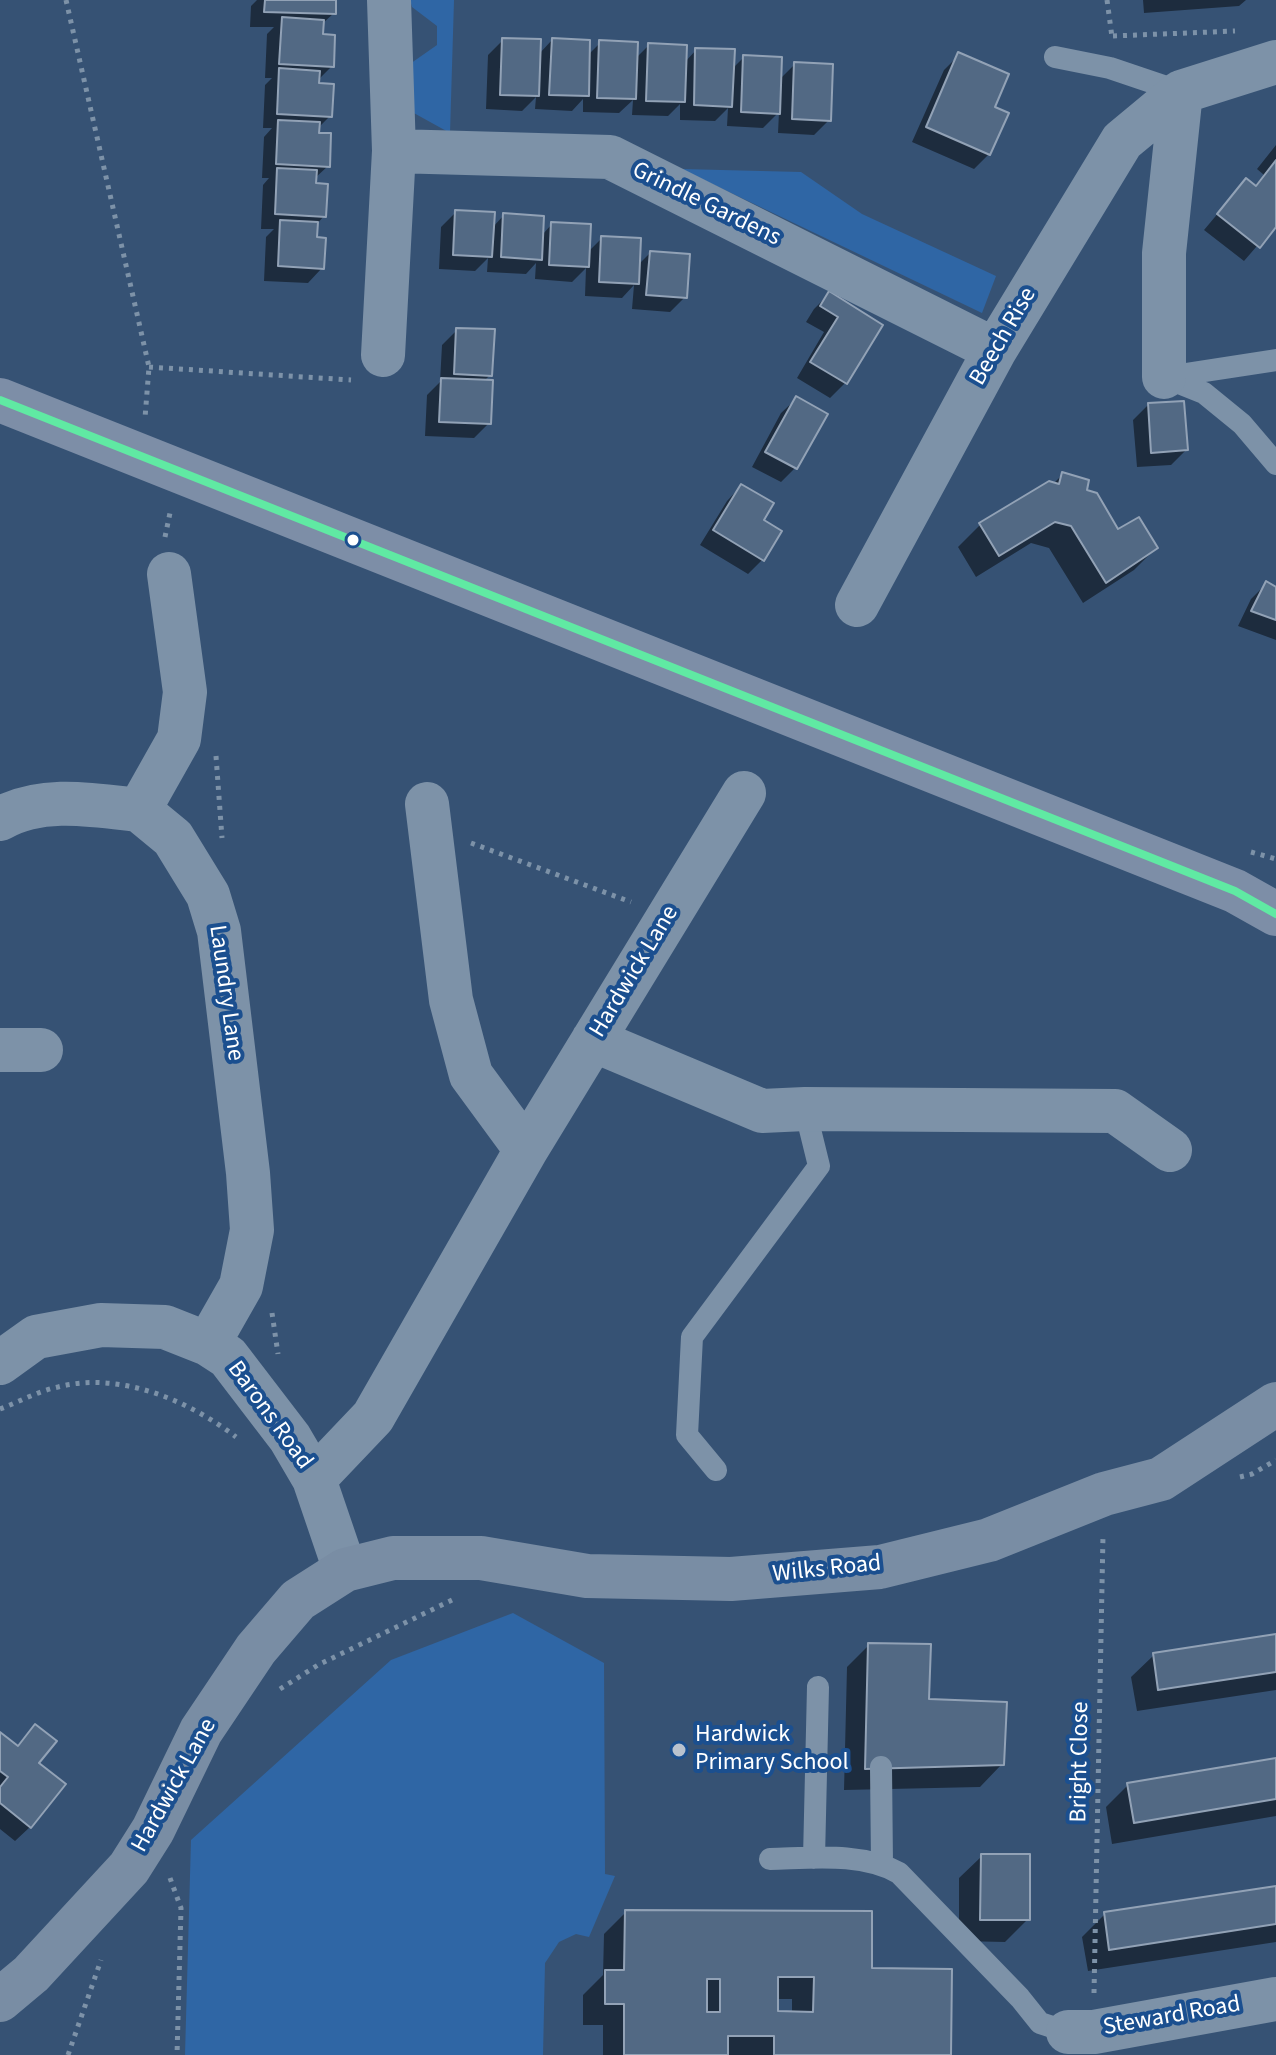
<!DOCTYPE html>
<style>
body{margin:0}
canvas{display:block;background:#365274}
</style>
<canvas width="1276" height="2055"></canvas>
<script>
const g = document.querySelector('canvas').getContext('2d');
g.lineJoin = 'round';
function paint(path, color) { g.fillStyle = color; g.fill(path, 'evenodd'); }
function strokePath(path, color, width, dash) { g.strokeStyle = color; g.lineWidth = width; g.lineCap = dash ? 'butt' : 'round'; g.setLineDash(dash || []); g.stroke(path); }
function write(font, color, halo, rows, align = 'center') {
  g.font = font + ' "Source Sans 3",sans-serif'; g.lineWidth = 8; g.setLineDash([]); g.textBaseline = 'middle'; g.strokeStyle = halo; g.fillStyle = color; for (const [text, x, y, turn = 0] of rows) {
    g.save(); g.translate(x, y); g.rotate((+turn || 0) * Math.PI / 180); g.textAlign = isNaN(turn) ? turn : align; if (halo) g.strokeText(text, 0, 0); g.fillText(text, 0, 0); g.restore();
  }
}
const green = new Path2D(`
 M410 0H454L450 133 403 107 407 66 437 45V26L412 7Z
 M681 169 801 172 862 214 996 276 982 313Z
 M513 1613 604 1663 605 1874 615 1876 589 1937 576 1934 559 1942 545 1963 543 2055H185L191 1840 391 1660Z`);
const shadow = new Path2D(`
 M257 0H334V13L321 25V36L332 66 317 81 330 116 317 129 328 166 314 179 324 216 316 225 315 239 322 268 308 283 264 281 266 237 274 229H261L263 185 269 178H262L264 137 272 128H263L265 85 272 78H265L267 34 274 27H250L251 6Z
 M1143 0H1246L1239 6 1144 13Z
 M503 40 539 54 552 40 588 55 600 43 635 59 649 45 685 62 696 50 732 69 744 57 780 79 795 64 829 120 814 135 778 133 779 112 763 128 727 126 728 108 715 121 680 120V104L668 116 632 115 633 100 619 113 583 112V99L572 111 535 109 536 97 522 111 486 109 488 55Z
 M959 55 992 108 989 154 974 169 912 142 944 70Z
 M1276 145V224L1244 261 1204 230 1246 180 1254 187 1264 175 1257 169Z
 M456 212 492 228 504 215 542 235 552 224 588 252 602 238 637 266 650 253 685 297 670 312 632 309 634 285 622 298 585 296 586 268 572 282 535 279 536 263 526 274 487 272 488 258 475 271 439 269 441 227Z
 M829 294 881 325 845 383 830 398 797 378 824 332 806 322 814 309Z
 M457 330 490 375 483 382 489 423 474 438 425 436 427 395 440 382 442 345Z
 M796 399 795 468 781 482 752 467 781 413Z
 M1148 405 1186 450 1171 465 1137 467 1133 420Z
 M1062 475 1085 492 1118 532 1156 548 1134 570 1083 603 1049 548 1031 543 976 577 958 547 980 525 1053 484Z
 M741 486 761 521 763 559 748 574 700 545 727 501Z
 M1266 584 1276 589V640L1238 626 1251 599Z
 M1276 1636V1690L1137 1711 1131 1677 1154 1655Z
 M869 1645 927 1701 1002 1764 980 1787 844 1790 847 1667Z
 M35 1727 36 1763 30 1827 15 1841 0 1829V1735L16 1747Z
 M1276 1760V1816L1112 1844 1106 1807 1128 1785Z
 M982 1856 1028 1919 1005 1942 959 1941V1878Z
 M1276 1888V1942L1088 1971 1082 1937 1105 1914Z
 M626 1912 870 1970 949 2055H603V2025H583V1995L603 1975 604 1934ZM776 1999H792V2014L776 2013Z`);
const building = new Path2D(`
 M265 0H336V14L264 12Z
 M282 17 324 20 323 34 335 35 334 67 279 64Z
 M502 38 541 39 539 96 500 95Z
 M552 38 590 40 589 96 549 95Z
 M599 40 638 42 636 99 597 98Z
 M648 43 687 45 685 102 646 101Z
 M695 48 735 49 732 107 694 105Z
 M958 52 1009 74 995 107 1009 113 990 155 926 127Z
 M743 55 782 57 780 114 741 112Z
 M794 62 833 64 831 121 792 119Z
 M279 68 320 71 319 83 334 84 332 117 277 114Z
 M278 120 320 122 319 133H331L330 167 276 164Z
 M1276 160V227L1260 248 1217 214 1246 178 1256 186Z
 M277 168 317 170 316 183 328 184 326 217 275 214Z
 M455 210 495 212 492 257 453 255Z
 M503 213 544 216 542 260 501 257Z
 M280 220 318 222 317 237 326 238 324 269 278 266Z
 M551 222 591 224 589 267 549 265Z
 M601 236 641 238 639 284 599 282Z
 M650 251 690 254 687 298 646 295Z
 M829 291 883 325 847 384 810 362 838 317 820 306Z
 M456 328 495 329 492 376 454 374Z
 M441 378 493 380 491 424 439 422Z
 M796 396 828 414 797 469 765 452Z
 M1184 401 1188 450 1151 453 1148 403Z
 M1062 472 1089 480 1087 490 1097 493 1118 529 1139 517 1158 548 1106 583 1071 526 1055 522 999 556 979 523 1049 481 1059 484Z
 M741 484 774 503 764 520 782 531 764 561 713 530Z
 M1266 581 1276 587V620L1251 611Z
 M1276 1634V1672L1158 1690 1153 1653Z
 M868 1643 931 1644 929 1699 1007 1702 1004 1765 865 1769Z
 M35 1724 57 1741 39 1763 66 1784 31 1828 0 1803V1787L8 1777 0 1771V1732L18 1746Z
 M1276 1758V1799L1134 1823 1127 1783Z
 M981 1854H1030V1920H980Z
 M1276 1886V1924L1109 1950 1104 1912Z
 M625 1910 872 1911V1968L952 1969 951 2055H774V2036H728V2055H624V2004H605V1970H624ZM778 1977H814L813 2012 778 2011ZM707 1979H720V2012H707Z`);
const path = new Path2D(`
 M66 0 149 367 145 418
 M1107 0 1112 37
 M1113 36 1235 31
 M149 367 351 380
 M165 537 171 508
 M216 756 222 838
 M471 843 631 902
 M1251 852 1276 859
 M272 1313 278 1354
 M0 1409C19 1402 38 1391 58 1387 119 1371 188 1400 236 1437
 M1240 1477 1252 1474 1276 1460
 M280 1689 318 1665 452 1600
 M170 1878 181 1908 177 2055
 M1094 1993 1103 1535
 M68 2055 101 1960`);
const lane = new Path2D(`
 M1055 57 1110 68 1181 92
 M1164 377 1204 393 1242 424 1276 464
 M1166 377 1276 360
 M716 1470 687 1435 692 1337 819 1166 805 1109
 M881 1767 882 1864
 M814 1858 818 1687
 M770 1859C813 1858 861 1852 899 1873L1020 1998 1040 2023 1068 2032`);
const street = new Path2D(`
 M394 151 610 157 995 350
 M383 355 394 151 389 0
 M1164 377V253L1181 92
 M169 574 185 692 179 739 139 810 173 838 208 895 219 931 248 1173 252 1230 241 1286 208 1344
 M857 605 995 350 1122 141 1181 92 1276 62
 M427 804 451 1000 471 1075 526 1150
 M0 819C41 795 95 805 139 810
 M593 1040 762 1111 805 1109 1115 1111 1170 1150
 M0 1050H41
 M0 1363 36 1337 101 1325 165 1327 208 1344 228 1357 290 1438 314 1479 345 1570
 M314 1479 373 1417 526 1150 744 793
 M1068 2032H1094L1276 1999`);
const secondary = new Path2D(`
 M0 2000 31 1974 129 1868 153 1830 201 1731 256 1649 298 1600 345 1570 393 1558H481L587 1576 731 1579 880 1567 989 1540 1104 1494 1161 1479 1276 1404`);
const primary = new Path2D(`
 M0 400 1235 891 1276 914`);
const bus1 = new Path2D(`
 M0 400 1235 891 1276 914`);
const markers = [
 [353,540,7,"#fff"],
 [679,1750,8,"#b9c2ce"]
];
const streetNames = [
 ["Grindle Gardens",706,205,26],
 ["Beech Rise",1004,337,-60],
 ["Hardwick Lane",635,972,-59],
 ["Laundry Lane",225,993,82],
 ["Barons Road",269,1416,54],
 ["Wilks Road",827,1570,-6],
 ["Bright Close",1081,1762,-89],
 ["Hardwick Lane",175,1786,-61],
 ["Steward Road",1172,2017,-10]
];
const poiNames = [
 ["Hardwick",695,1736],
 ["Primary School",695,1764]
];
paint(green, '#2f66a5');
paint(shadow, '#0007');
paint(building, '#526984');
strokePath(building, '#92a2b6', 2);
strokePath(path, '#7d92a8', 5, [4, 6]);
strokePath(lane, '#7d92a8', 22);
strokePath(street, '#7d92a8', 44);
strokePath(secondary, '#798da4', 44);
strokePath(primary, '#7d8ea7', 44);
strokePath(bus1, '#60e9a3', 8);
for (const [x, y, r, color] of markers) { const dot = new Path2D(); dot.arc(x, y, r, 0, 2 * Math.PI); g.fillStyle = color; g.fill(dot); strokePath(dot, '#1b4f8f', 3); }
write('24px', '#fff', '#1b4f8f', streetNames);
write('24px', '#fff', '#1b4f8f', poiNames, 'left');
</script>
